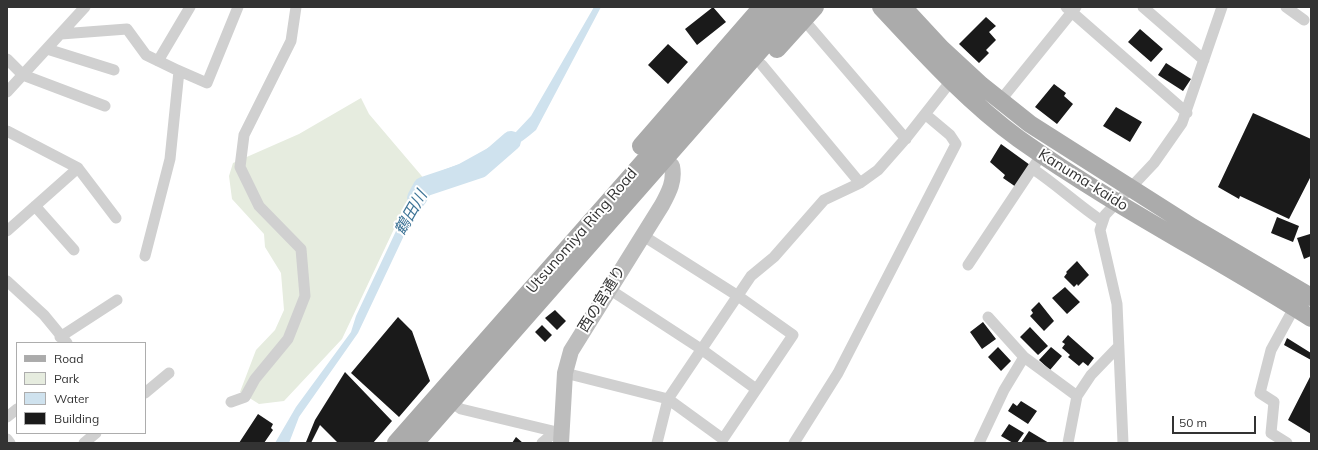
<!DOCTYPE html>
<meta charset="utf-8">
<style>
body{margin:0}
#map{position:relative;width:1318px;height:450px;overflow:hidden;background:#fff;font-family:Mulish,sans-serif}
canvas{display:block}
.frame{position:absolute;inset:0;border:8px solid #333;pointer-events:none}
.legend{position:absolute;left:16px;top:342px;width:130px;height:92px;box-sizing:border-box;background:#fff;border:1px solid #adadad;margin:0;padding:5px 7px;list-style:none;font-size:12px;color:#333}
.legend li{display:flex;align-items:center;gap:8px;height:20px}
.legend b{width:20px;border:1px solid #adadad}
.scale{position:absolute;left:1172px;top:416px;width:84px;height:18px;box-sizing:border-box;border:2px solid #333;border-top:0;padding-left:5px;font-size:12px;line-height:14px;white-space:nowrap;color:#333;-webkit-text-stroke:3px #fff;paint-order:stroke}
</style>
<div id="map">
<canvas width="1318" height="450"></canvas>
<div class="frame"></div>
<ul class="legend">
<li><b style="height:5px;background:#ababab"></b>Road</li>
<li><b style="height:11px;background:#e6ecdf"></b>Park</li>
<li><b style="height:11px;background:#cfe2ee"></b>Water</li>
<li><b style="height:11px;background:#1a1a1a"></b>Building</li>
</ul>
<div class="scale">50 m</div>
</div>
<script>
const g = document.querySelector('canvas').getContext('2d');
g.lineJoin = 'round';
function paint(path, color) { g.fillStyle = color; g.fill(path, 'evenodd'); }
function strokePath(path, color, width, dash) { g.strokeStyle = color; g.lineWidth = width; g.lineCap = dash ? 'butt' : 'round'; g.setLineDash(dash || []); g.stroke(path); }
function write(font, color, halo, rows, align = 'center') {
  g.font = font + ' Mulish,"Noto Sans JP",sans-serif'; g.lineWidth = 4; g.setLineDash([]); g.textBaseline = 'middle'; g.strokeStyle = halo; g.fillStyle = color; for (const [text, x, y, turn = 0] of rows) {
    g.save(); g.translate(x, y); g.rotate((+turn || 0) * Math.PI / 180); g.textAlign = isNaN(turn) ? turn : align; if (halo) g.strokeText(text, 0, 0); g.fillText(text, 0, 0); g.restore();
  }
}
const green = new Path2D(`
 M361 98 369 114 426 181 411 193 342 339 284 401 259 404 240 392 256 350 275 330 284 310 281 273 265 247 264 234 232 199 229 176 233 163 299 134Z`);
const water = new Path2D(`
 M594 7H601L536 130C503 160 460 167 425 191L358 333 299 417 289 443H275L296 407 351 332 356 316 396 231 411 193 436 173 459 164 515 133 531 116Z`);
const river = new Path2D(`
 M417 198 423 187 480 168 511 141`);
const building = new Path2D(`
 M713 7 726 22 697 45 685 29Z
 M986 17 996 26 989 32 996 40 986 50 989 53 979 63 959 44Z
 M1140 29 1163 49 1151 62 1128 42Z
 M668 44 688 62 668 84 648 65Z
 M1166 63 1191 79 1183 91 1158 75Z
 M1054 84 1066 93 1064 96 1073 104 1057 124 1035 107Z
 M1116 107 1142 122 1130 142 1103 126Z
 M1253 113 1311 139V176L1289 219 1240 196 1239 199 1218 187Z
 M1001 144 1030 165 1016 187 1003 178 1005 175 990 162Z
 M1277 217 1299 226 1293 242 1271 233Z
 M1310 234 1311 256 1304 259 1297 238Z
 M1077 261 1089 275 1078 286 1077 284 1074 287 1064 277 1067 273 1066 272Z
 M1065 287 1080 302 1067 314 1052 298Z
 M1039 302 1054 321 1044 331 1030 316 1033 313 1031 310Z
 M555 310 566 321 557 330 545 318Z
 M398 317 412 331 430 381 399 417 351 373Z
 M983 322 996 339 982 349 970 332Z
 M542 325 552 335 545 342 535 332Z
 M1030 327 1048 346 1038 355 1020 337Z
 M1068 335 1094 358 1088 366 1083 362 1079 366 1068 357 1070 355 1062 348 1065 344 1062 342Z
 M1287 338 1311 353V360L1284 345Z
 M998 347 1011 361 1001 371 988 357Z
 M1051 347 1062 356 1050 370 1039 360Z
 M345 372 392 421 373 443H338L320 425 311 443 306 442 315 420Z
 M1311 375V434L1288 420Z
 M1021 401 1037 411 1028 424 1008 411 1013 403 1017 406Z
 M258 414 273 424 271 428 273 430 264 443H239Z
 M1009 424 1024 433 1017 443H1013L1001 436Z
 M1029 431 1049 443H1021Z
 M516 437 523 443H512Z`);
const street = new Path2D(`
 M1066 7 1187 113
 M1143 7 1204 60
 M1286 7 1304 20
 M804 20 906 139
 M61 34 127 29 146 55 179 71 170 159 145 256
 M47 49 114 70
 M7 59 23 75 105 106
 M158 61 190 7
 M762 65 860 183
 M175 69 207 83 238 7
 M7 92 85 7
 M1000 101 1076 7
 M7 131 78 168 7 231
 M78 168 116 218
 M1033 169C1057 185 1078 205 1102 221
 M35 206 74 250
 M968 265 1042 154
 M7 281 44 315 67 343
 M609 289 701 349 756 389
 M988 317 1024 357 1077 396
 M60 337 117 300
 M565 373 668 399 723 439 793 335 738 296 642 235
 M145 393 169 373
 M446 399 461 409 561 433
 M231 402 245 397 255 379 288 339 305 296 301 249 259 206 240 167 244 135 291 41 296 7
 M7 417 17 409
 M7 439 10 443
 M84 443 96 433
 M542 443 556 431
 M657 443 668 399 751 276 774 257 824 200 860 183 878 170 907 137 951 81
 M794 443 838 373 956 144 950 135 925 114
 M979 443 1004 390 1024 357
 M1068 443 1077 396 1091 375 1118 347
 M1123 443 1117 304 1100 230 1105 215 1154 163 1182 123 1222 7
 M1287 443 1271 433 1274 402 1260 393 1271 350 1294 308`);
const secondary = new Path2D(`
 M561 443 565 373 571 351 662 205C669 192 675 181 672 166`);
const primary = new Path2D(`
 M881 7C924 53 967 101 1019 139 1112 205 1215 257 1311 318
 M903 7 941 48 981 85 1030 124 1192 227 1311 297
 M777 49 815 7
 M641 146 762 7
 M396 443 780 7
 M415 443 798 7`);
const streetNames = [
 ["Kanuma-kaido",1083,180,32],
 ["Utsunomiya Ring Road",582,231,-49],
 ["西の宮通り",602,299,-58]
];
const waterNames = [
 ["鶴田川",411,213,-60]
];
paint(green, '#e6ecdf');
paint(water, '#cfe2ee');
strokePath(river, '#cfe2ee', 20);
paint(building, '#1a1a1a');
strokePath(street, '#d0d0d0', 11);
strokePath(secondary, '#bdbdbd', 16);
strokePath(primary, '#ababab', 18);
write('15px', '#333', '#fff', streetNames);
write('italic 16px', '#3f7597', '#fff', waterNames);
</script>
